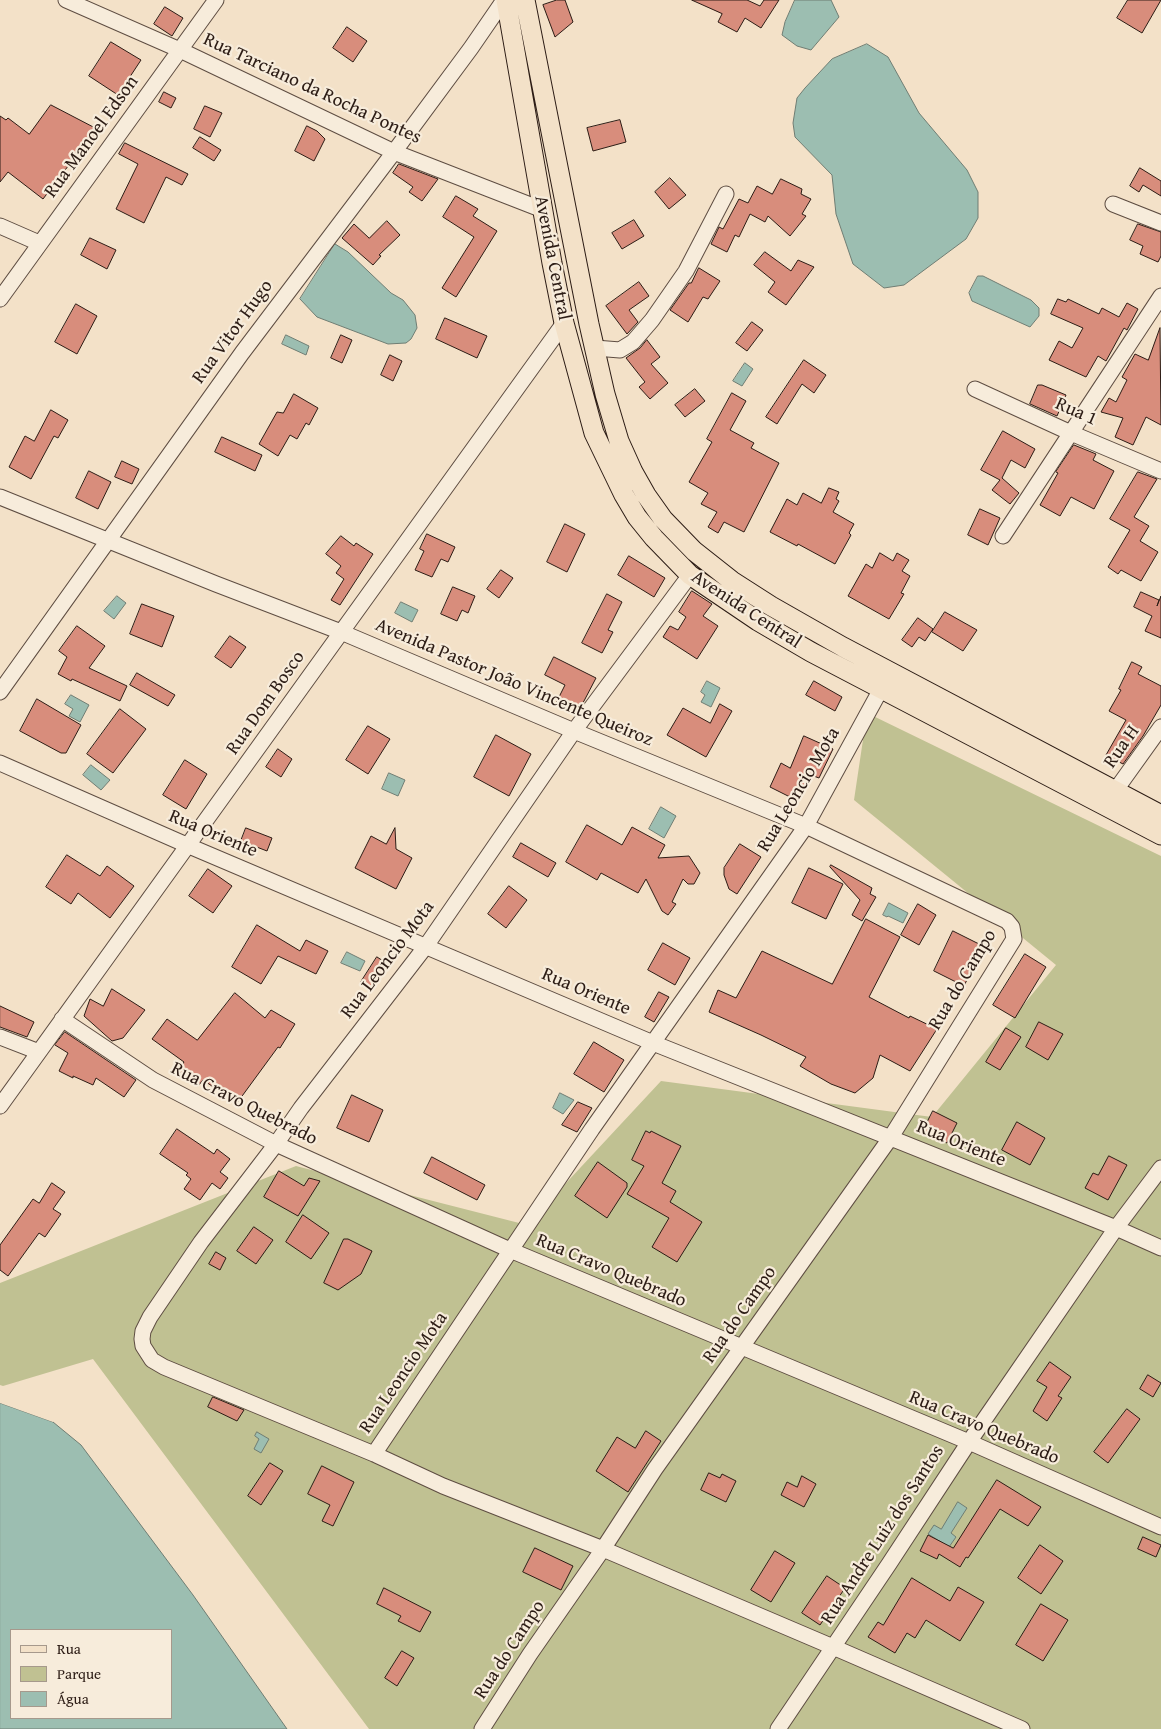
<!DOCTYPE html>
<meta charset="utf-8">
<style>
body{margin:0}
#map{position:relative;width:1161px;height:1729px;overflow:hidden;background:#f3e1c8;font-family:"Gentium Book Plus",serif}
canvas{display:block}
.legend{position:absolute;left:10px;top:1629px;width:162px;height:90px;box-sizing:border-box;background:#f7ecdb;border:1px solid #a6998c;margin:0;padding:6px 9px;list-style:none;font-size:15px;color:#2c1c15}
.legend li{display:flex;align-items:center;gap:10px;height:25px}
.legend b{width:25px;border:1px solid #a6998c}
</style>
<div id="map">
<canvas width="1161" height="1729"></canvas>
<ul class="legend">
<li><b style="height:6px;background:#f3e1c8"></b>Rua</li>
<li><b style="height:14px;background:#c0c192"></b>Parque</li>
<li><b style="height:14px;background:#9cbeb1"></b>Água</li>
</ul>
</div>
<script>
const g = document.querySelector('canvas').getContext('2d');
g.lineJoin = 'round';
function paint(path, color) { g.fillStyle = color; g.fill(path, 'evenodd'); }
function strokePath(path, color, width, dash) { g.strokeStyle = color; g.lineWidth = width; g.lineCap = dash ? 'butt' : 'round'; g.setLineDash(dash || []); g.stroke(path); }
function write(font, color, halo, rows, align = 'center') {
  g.font = font + ' "Gentium Book Plus",serif'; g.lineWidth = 4.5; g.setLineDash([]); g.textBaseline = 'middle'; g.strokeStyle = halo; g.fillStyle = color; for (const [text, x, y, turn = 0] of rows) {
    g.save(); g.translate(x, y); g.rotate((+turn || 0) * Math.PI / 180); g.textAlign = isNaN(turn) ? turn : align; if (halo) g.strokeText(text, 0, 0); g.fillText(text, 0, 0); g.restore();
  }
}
const green = new Path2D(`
 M867 713 1161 856V1729H369L93 1359 3 1386 0 1385V1283L296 1166 527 1225 661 1081 932 1117 1056 965 854 800Z`);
const water = new Path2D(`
 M795 0H831L839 17 811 50 797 46 782 35 785 22Z
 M867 44 888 57 919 113 967 170 978 192V218L966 239 904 285 884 288 853 264 836 214 832 175 795 137 793 123 797 98 805 88 832 59Z
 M335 244 348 252 391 293 403 300 415 315 417 328 411 339 406 343 388 344 317 317 300 299Z
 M978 276H983L1031 300 1039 308V316L1030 327 972 301 969 293Z
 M286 335 309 346 306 355 282 344Z
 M745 363 753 369 742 386 733 381Z
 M117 596 126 603 114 619 104 611Z
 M401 602 418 610 412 622 395 613Z
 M707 681 720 688 711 707 701 702 705 695 701 692Z
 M71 695 89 705 80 722 69 716 73 709 65 704Z
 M91 765 110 780 101 790 83 775Z
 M389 773 405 780 398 796 382 789Z
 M661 807 676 816 664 838 649 829Z
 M889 903 908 913 903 923 888 916 887 917 883 915Z
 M347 952 365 961 360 971 341 963Z
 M560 1093 574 1100 563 1114 553 1108Z
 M0 1403 53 1422 81 1445 193 1595 287 1729H0ZM11 1630H171V1718H11Z
 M257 1432 269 1439 261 1453 254 1449 259 1439 255 1436Z
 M958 1502 967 1508 951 1533 956 1537 949 1547 928 1534 934 1525 941 1529Z`);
const pier = new Path2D(`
 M0 1400 53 1419V1422L0 1403Z`);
const building = new Path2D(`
 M557 0H565L573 22 555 37 543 5Z
 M692 0H747L760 6 764 0H779L761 28 745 18 737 32 718 22 722 14Z
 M1128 0H1161L1142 33 1117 18Z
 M165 7 183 18 172 36 154 24Z
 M347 27 367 41 353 62 333 48Z
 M111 42 141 60 118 95 89 76Z
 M164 92 176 98 171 108 159 102Z
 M51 105 99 130 78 159 75 157 43 199 8 172 0 182V116L6 120 8 118 29 134Z
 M205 106 222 113 210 137 194 129Z
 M620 120 626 142 593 151 587 128Z
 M307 126 317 131 325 139 314 161 295 151Z
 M200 137 221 150 214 161 193 148Z
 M125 143 188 174 182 185 166 177 144 223 116 209 138 164 119 154Z
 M399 164 438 179 422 201 409 192 413 187 393 173Z
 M1140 168 1161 181V196L1143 185 1139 192 1130 186Z
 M670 178 686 195 669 209 655 192Z
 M781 179 802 189 801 194 811 199 802 214 806 216 790 236 768 216 765 222 750 214 739 237 735 235 727 252 711 244 719 227 723 229 739 199 748 203 757 186 772 194Z
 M456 196 478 209 473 216 497 231 456 297 442 288 474 237 443 217Z
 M634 220 644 236 622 249 612 233Z
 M387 221 400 235 379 255 381 256 373 265 342 238 354 224 369 238Z
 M1138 224 1161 232V256L1158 262 1140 254 1143 246 1130 240Z
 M90 238 116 250 107 269 81 255Z
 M765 252 791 271 798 260 814 267 786 305 768 292 775 282 754 265Z
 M699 268 720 281 708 299 703 297 688 322 670 310 689 283H691Z
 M639 282 649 296 629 310 638 322 627 334 606 306Z
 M1058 299 1066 302 1068 299 1099 314 1102 308 1119 317 1127 303 1138 309 1127 330 1124 328 1106 361 1098 356 1086 377 1049 360 1059 341 1072 348 1083 328 1051 314Z
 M76 304 97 316 77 354 55 342Z
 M445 318 487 336 477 358 436 339Z
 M752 322 763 330 747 351 736 343Z
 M1160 328 1161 425 1146 417 1133 445 1115 437 1123 418 1101 412 1109 398 1116 402 1127 380 1122 377 1135 354 1148 360Z
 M341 335 352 340 342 363 331 358Z
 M647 340 660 357 651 364 668 383 650 399 639 387 645 382 626 358 640 348Z
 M390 355 402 361 393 381 381 375Z
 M804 360 826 375 814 393 802 384 777 424 766 417Z
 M1038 385H1042L1066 395 1057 416 1030 404Z
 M695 389 705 401 685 417 675 405Z
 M732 393 746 401 730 430 754 443 751 448 779 463 744 532 724 522 718 533 708 527 717 512 701 504 708 493 689 482 712 442 707 439Z
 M294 394 318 408 309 425 306 423 297 439 290 435 278 456 259 444 277 412 283 413Z
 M51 410 68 420 58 438 54 436 31 479 9 467 25 436 34 441Z
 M1003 431 1035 449 1025 468 1011 460 1002 478 1019 493 1010 504 992 490 1000 480 981 470Z
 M222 437 262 455 255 471 215 452Z
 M1074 445 1096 454 1093 460 1114 471 1094 509 1071 497 1060 516 1040 505 1058 473 1056 472Z
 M122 461 139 469 132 484 115 477Z
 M89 471 111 482 98 509 76 498Z
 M1138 472 1157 479 1134 517 1149 526 1140 541 1158 552 1141 581 1121 570 1118 574 1108 567 1130 530 1110 519Z
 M829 488 839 492 836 499 839 501 833 512 854 524 849 533 851 535 835 564 798 544 797 546 770 532 787 499 797 505 803 493 821 503Z
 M980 509 1000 518 988 545 968 535Z
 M565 524 585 534 567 572 547 562Z
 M427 534 455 547 448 562 441 559 432 577 415 570 424 551 420 549Z
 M341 536 354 546 356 543 373 554 340 605 331 600 344 579 336 573 341 566 326 554Z
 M880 553 893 561 897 553 909 560 902 571 910 576 901 593 904 594 889 619 848 596 866 564 872 568Z
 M629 556 665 578 654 597 618 575Z
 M501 570 513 578 499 598 487 589Z
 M453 587 475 596 468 613 462 610 457 621 441 614Z
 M692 591 712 604 703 616 718 626 697 659 663 637 670 626 678 630 686 617 679 612Z
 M1141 592 1159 600 1157 606 1161 596V638L1145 631 1152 616 1134 607Z
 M607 594 622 602 608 630 613 632 602 653 582 643Z
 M142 604 174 616 162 647 130 634Z
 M945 612 977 630 963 651 932 632Z
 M918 618 933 629 925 641 919 637 912 647 902 640Z
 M77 626 105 646 89 668 127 686 120 701 72 679 71 681 58 674 67 657 59 651Z
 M230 636 246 647 231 668 215 657Z
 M554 657 596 678 584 701 574 715 555 705 565 685 545 675Z
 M1132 662 1142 667 1138 674 1161 686V705L1143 736 1123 764 1106 755 1126 720 1109 711 1121 690 1119 689Z
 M137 673 175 695 168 706 130 685Z
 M814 681 842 697 835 711 806 695Z
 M37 699 81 725 66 753H61L20 731Z
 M720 704 732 711 706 757 667 735 683 708 710 723Z
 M120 709 146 729 113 773 87 754Z
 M368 726 390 739 368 774 346 760Z
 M496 735 531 754 509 796 474 777Z
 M804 736 833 749 819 778 811 775 798 801 770 787 781 763 790 768Z
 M278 749 292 759 281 777 266 767Z
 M185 760 207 774 186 809 163 795Z
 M587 825 622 845 632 827 665 845 658 858 689 856 700 873 694 884H688L683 879 672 902 676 904 668 915 662 911 646 879 638 893 601 873 597 880 566 862Z
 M246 828 272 838 267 851 241 841Z
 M395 828 396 849 412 858 396 889 355 868 371 836 386 844Z
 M521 843 556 863 548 877 513 857Z
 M740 844 761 857 737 894 729 889 724 875V868Z
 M67 855 100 876 107 866 134 886 110 918 78 893 71 904 46 887Z
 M831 865 872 888 870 894 876 897 862 921 852 915 860 900 830 867Z
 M809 868 843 884 826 919 792 903Z
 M208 869 232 886 213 913 189 896Z
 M509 886 527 900 506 928 488 914Z
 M918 904 936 915 919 945 901 935Z
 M866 919 900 937 869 997 909 1018 910 1016 937 1029 910 1071 880 1055 873 1078 855 1093 831 1084 800 1066 806 1057 761 1035 709 1012 718 990 736 998 762 951 832 984Z
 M257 925 300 951 306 940 328 951 316 974 278 956 261 984 232 967Z
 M953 931 983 946 964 986 934 971Z
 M663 943 690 958 675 985 648 970Z
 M1025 954 1046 967 1015 1018 993 1005Z
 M377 957 388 964 373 989 361 982Z
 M112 989 145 1010 123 1038 112 1041 84 1016 90 999 103 1006Z
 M659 992 669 997 654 1022 645 1017Z
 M235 993 265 1018 271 1010 295 1024 280 1048 278 1047 237 1103 203 1080 198 1086 178 1071 184 1062 152 1039 167 1019 197 1040Z
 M0 1006 34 1022 27 1037 0 1027Z
 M1039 1022 1063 1034 1048 1060 1026 1047Z
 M1006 1028 1021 1037 1000 1070 986 1062Z
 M65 1032 136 1080 124 1097 96 1078 93 1085 73 1076V1078L59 1071 68 1053 55 1045Z
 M594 1042 624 1060 604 1092 574 1074Z
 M352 1095 383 1110 369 1142 337 1128Z
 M578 1102 592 1108 577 1132 562 1125Z
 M933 1111 957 1123 947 1143 923 1131Z
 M1017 1122 1045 1138 1030 1165 1002 1150Z
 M177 1129 214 1154 217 1149 230 1159 220 1172 228 1178 220 1189 212 1183 200 1200 184 1189 191 1179 186 1175 188 1173 160 1154Z
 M646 1131 650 1133 651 1131 681 1146 662 1183 676 1191 670 1202 702 1222 677 1262 652 1247 669 1218 627 1194 644 1166 632 1160Z
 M1109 1156 1127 1165 1108 1200 1085 1188 1093 1173 1098 1175Z
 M432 1157 485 1185 477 1200 424 1173Z
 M598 1162 627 1183V1187L607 1218 575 1196Z
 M279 1171 304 1186 309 1178 320 1181 298 1216 264 1197Z
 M52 1183 65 1192 53 1209 61 1214 45 1237 39 1233 8 1276 0 1270V1245L33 1199 39 1203Z
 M303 1215 329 1233 311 1259 286 1242Z
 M254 1227 273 1240 256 1264 237 1251Z
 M344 1239H348L372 1251 361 1274 338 1290 324 1283Z
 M216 1252 226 1258 220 1270 209 1264Z
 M1050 1362 1071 1377 1058 1396 1062 1398 1047 1421 1033 1411 1047 1387 1037 1381Z
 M1148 1375 1161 1383 1153 1397 1140 1389Z
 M213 1397 244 1410 237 1421 208 1407Z
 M1127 1409 1140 1419 1108 1463 1094 1452Z
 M646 1431 661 1441 628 1492 596 1471 617 1437 635 1448Z
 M270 1463 283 1471 261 1505 248 1496Z
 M322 1466 354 1482 333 1526 322 1521 330 1505 308 1494Z
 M709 1473 720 1478 722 1474 736 1481 726 1502 701 1490Z
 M802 1476 816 1484 804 1507 781 1495 787 1482 797 1487Z
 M997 1480 1041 1507 1028 1526 1000 1509 968 1558 966 1557 960 1567 939 1554 937 1559 920 1551 928 1535 953 1548Z
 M1143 1537 1161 1545 1156 1557 1138 1549Z
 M1040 1545 1063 1561 1041 1594 1018 1578Z
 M535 1548 573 1566 561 1590 523 1572Z
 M775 1551 795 1563 771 1602 751 1590Z
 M827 1576 845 1588 820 1625 802 1613Z
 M912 1578 950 1601 958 1587 984 1602 960 1641 926 1620 915 1638 907 1633 895 1653 868 1637 878 1622 883 1625Z
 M384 1588 431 1612 420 1632 398 1621 401 1616 377 1604Z
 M1041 1604 1068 1620 1043 1661 1016 1645Z
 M402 1651 414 1658 397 1686 385 1678Z`);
const minor = new Path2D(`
 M66 0 180 50 394 152 543 210
 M1113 204 1161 223
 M0 226 39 243
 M0 299 216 0
 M595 348 620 350 633 342 652 320 686 271 726 194
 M975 389 1071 433 1161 471
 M0 497 216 584 341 632 574 731 806 826 1007 921 1012 927 1014 939 891 1137 655 1469 603 1549 530 1654 482 1729
 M1003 536 1161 296
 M690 575 574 731 426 946 301 1108 276 1144 201 1242 150 1317 143 1331 142 1339 143 1346 152 1360 164 1367 374 1454 443 1486 603 1549 833 1647 1022 1729
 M0 692 242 353 394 152 471 48 504 0
 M0 763 189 846 653 1043 1116 1228 1161 1248
 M1115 791 1161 727
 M62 1019 153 1080 276 1144 510 1250 969 1442 1161 1527
 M0 1037 39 1052
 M0 1106 564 323
 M374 1454 592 1129 806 826 881 689
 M778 1729 889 1564 969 1442 1116 1228 1161 1168`);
const major = new Path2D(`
 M506 0 552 263 564 323 594 433 624 495 637 517 654 538 690 575 758 621 811 652 1161 835
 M525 0 589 324 605 394 619 441 633 472 646 495 663 519 694 551 732 581 771 606 843 647 1161 815`);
const streetNames = [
 ["Rua Tarciano da Rocha Pontes",312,89,25],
 ["Rua Manoel Edson",92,137,-54],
 ["Avenida Central",552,258,79],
 ["Rua Vitor Hugo",233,332,-54],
 ["Rua 1",1076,412,24],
 ["Avenida Central",746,610,33],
 ["Avenida Pastor João Vincente Queiroz",514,683,23],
 ["Rua Dom Bosco",266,703,-55],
 ["Rua H",1122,747,-55],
 ["Rua Leoncio Mota",799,790,-59],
 ["Rua Oriente",213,834,23],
 ["Rua Leoncio Mota",388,960,-53],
 ["Rua do Campo",963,980,-59],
 ["Rua Oriente",586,992,23],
 ["Rua Cravo Quebrado",244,1104,27],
 ["Rua Oriente",961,1144,22],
 ["Rua Cravo Quebrado",611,1271,23],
 ["Rua do Campo",740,1315,-55],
 ["Rua Leoncio Mota",404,1373,-56],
 ["Rua Cravo Quebrado",984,1428,23],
 ["Rua Andre Luiz dos Santos",883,1535,-57],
 ["Rua do Campo",510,1650,-57]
];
paint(green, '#c0c192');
paint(water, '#9cbeb1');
strokePath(water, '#6f7d73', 1);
paint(pier, '#f3e1c8');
paint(building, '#d88d7c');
strokePath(building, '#2c1c15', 1);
strokePath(minor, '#5e4d42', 17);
strokePath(major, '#2c1c15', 21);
strokePath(minor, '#f7ecdb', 15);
strokePath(major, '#f3e1c8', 19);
write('19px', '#2c1c15', '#f7ecdb', streetNames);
</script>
